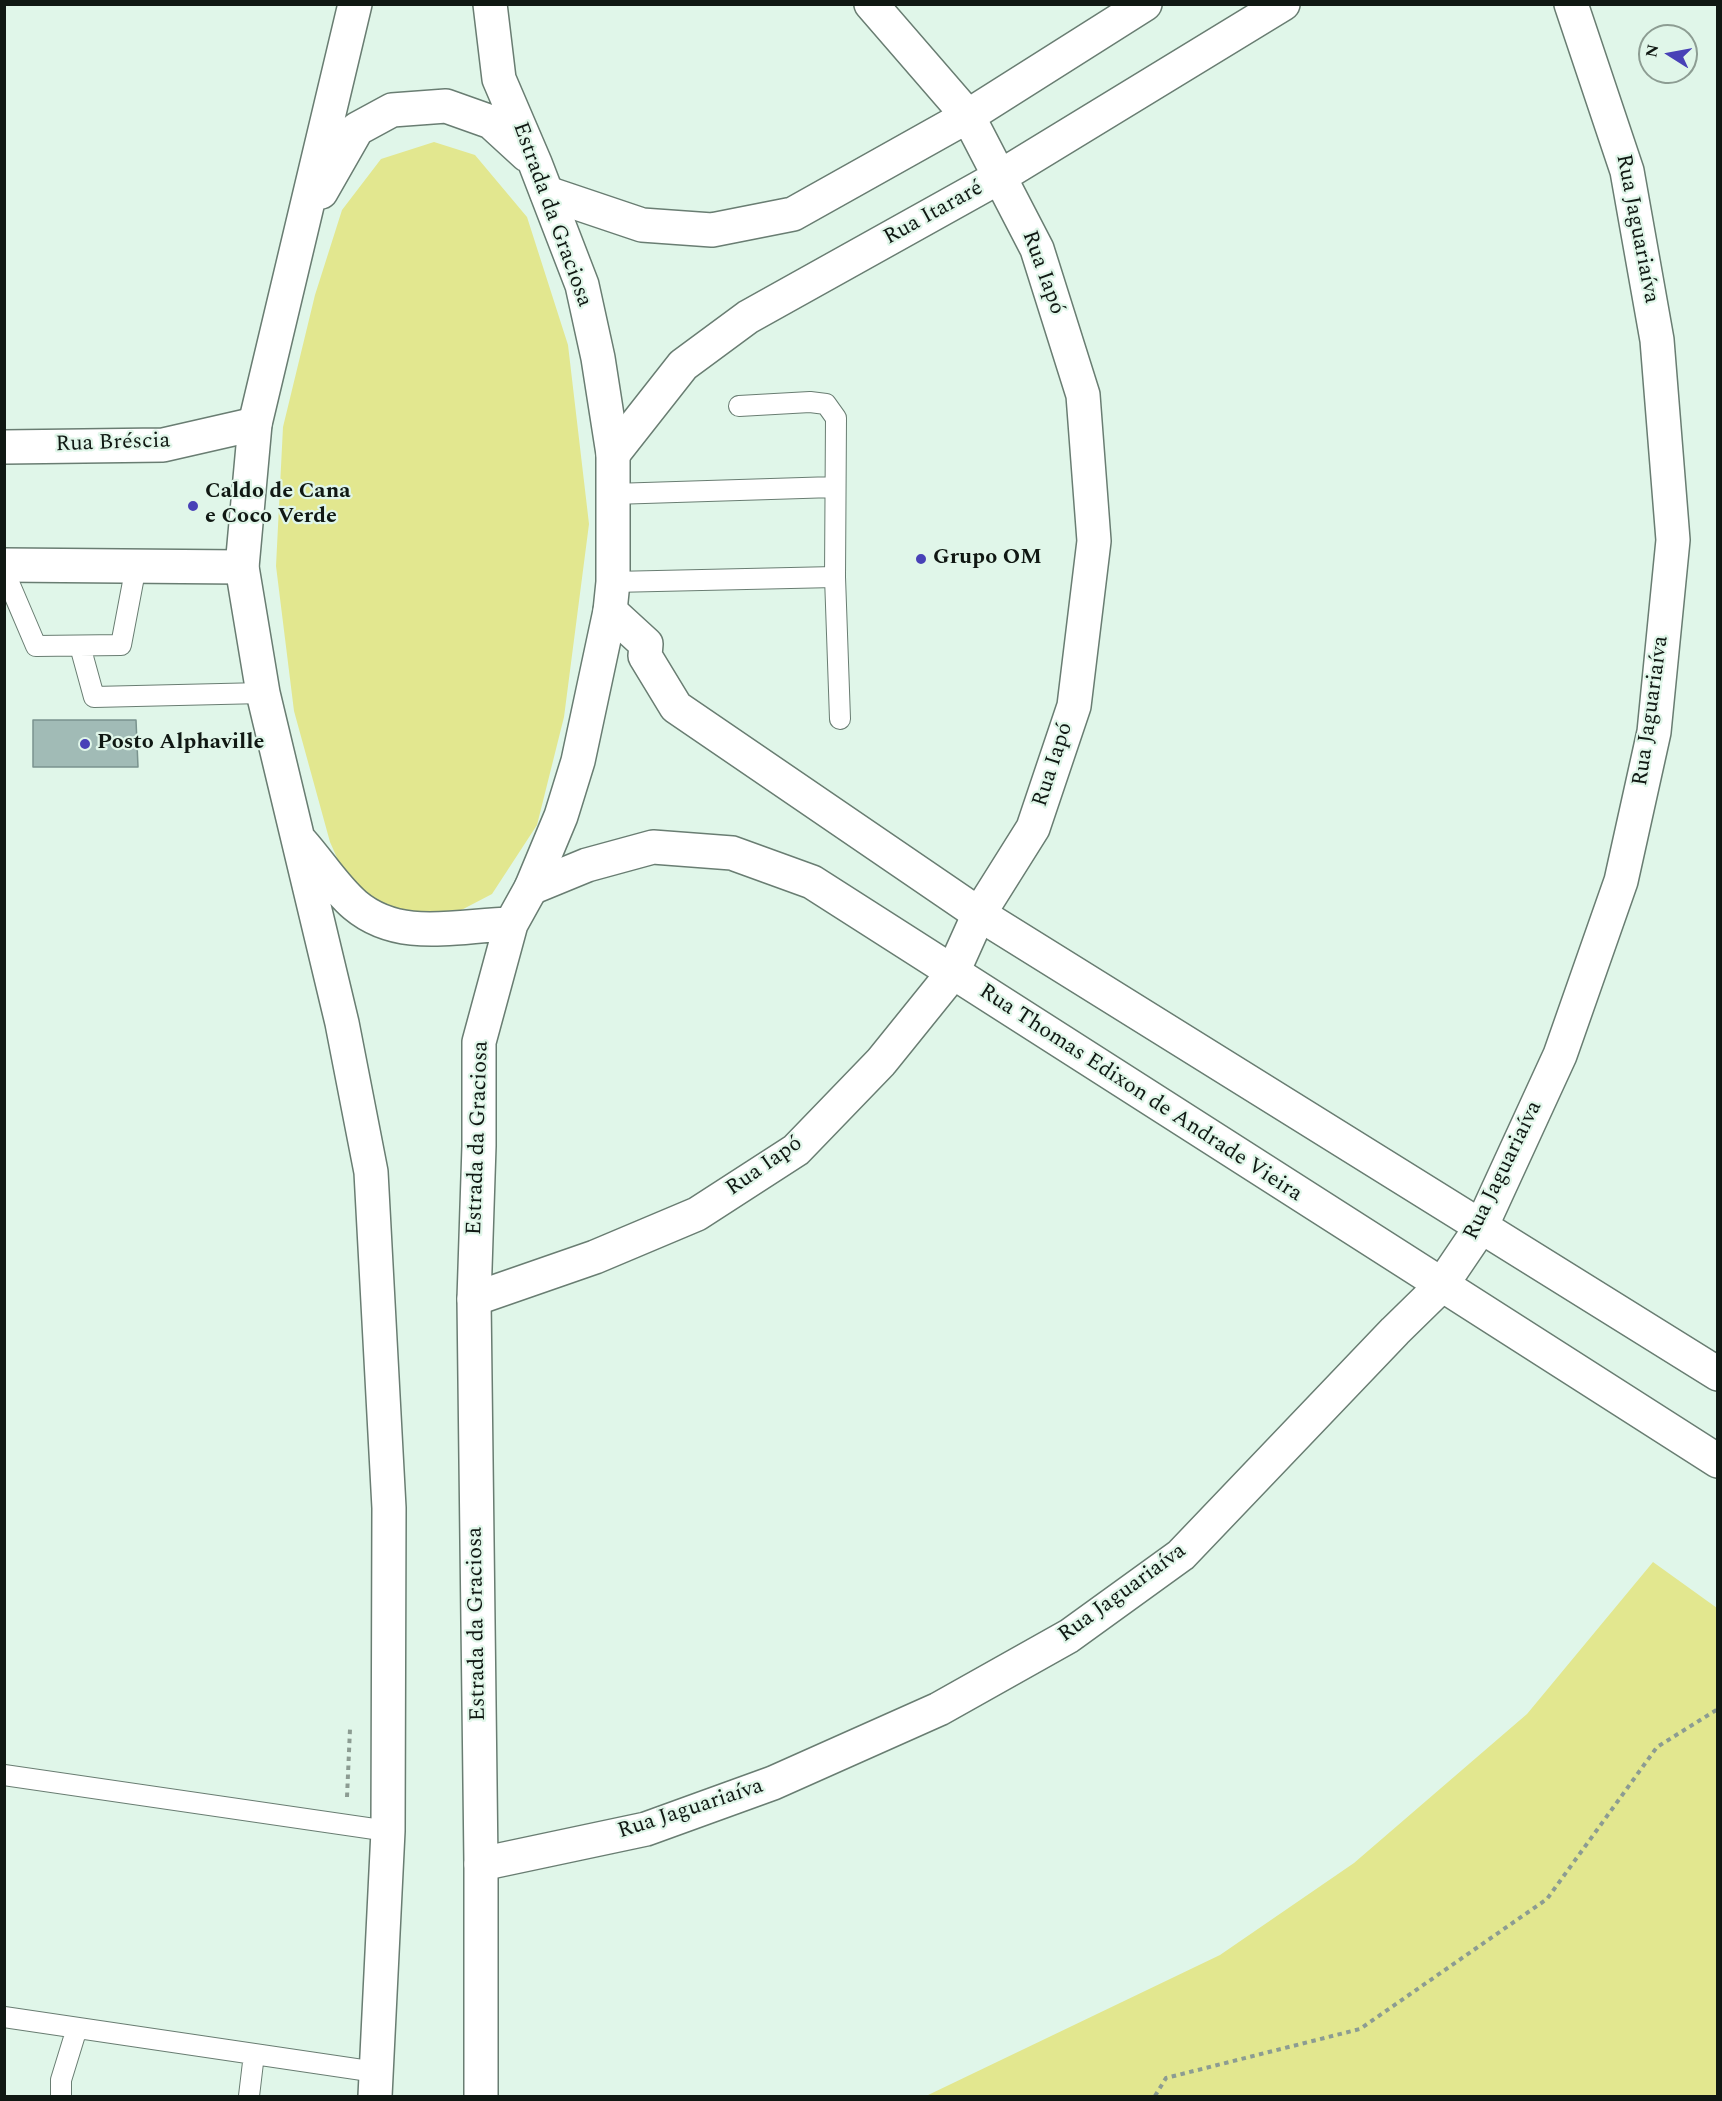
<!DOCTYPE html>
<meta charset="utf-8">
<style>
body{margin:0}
#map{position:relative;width:1722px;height:2101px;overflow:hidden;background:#e0f6e9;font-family:Spectral,serif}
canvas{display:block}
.frame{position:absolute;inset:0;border:6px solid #101813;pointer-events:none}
.north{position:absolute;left:1638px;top:24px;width:60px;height:60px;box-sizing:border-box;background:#e0f6e9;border:2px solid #8d9d93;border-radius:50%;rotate:281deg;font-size:16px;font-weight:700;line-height:24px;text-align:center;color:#101813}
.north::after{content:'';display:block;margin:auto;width:21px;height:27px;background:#4841b7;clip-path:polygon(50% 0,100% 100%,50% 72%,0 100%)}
</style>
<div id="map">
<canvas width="1722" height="2101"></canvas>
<div class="frame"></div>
<div class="north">N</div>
</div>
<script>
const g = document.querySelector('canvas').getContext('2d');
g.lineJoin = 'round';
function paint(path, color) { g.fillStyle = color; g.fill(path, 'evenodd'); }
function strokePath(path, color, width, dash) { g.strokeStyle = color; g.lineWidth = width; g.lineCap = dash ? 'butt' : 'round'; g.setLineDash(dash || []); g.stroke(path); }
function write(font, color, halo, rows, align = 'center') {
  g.font = font + ' Spectral,serif'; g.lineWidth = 4.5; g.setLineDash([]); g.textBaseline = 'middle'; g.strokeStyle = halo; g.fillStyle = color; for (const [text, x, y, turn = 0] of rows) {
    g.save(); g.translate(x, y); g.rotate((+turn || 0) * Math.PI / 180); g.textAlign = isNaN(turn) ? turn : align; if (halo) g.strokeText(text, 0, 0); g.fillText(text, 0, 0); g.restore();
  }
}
const green = new Path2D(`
 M434 142 475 155 527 217 568 345 589 524 564 717 537 825 492 894 446 918 391 913 345 876 330 842 294 711 276 566 283 427 315 295 342 210 381 159Z
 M1653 1562 1717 1608V2096H926L1220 1955 1354 1863 1527 1714Z`);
const building = new Path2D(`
 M33 720H136L138 767H33Z`);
const path = new Path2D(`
 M347 1797 350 1729
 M1155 2096 1166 2078 1360 2029 1547 1899 1657 1747 1718 1709`);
const service = new Path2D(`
 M739 406 810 402 826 404 836 418 835 577 840 719
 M613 494 834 487
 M4 571 36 646 121 645 136 566
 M613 582 835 577
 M80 646 94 697 263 693
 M4 1775 388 1831
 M4 2017 376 2072
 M61 2096V2080L77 2028
 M249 2096 254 2054`);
const minor = new Path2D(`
 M547 193 642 225 712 230 793 214 968 116 1145 4
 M4 447 163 445 255 424
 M613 454 683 365 748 317 1001 176 1283 4
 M4 565 242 567
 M474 1299 595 1257 697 1214 796 1150 881 1062 952 974 979 914 1033 828 1074 706 1094 541 1083 395 1037 249 968 116 871 4
 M481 1864 646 1829 773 1783 939 1709 1069 1636 1181 1555 1395 1331 1441 1286 1481 1227 1560 1055 1621 881 1654 732 1673 540 1657 340 1627 171 1571 4`);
const tertiary = new Path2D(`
 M610 611 646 644 645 656 676 707 979 914 1718 1374
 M531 888 587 865 653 847 732 853 812 882 1718 1461`);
const secondary = new Path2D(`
 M355 4 255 424 242 567 263 693 342 1023 371 1172 389 1508 388 1831 375 2096
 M321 192 357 129 392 110 446 106 491 122 527 155
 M301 842C319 862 335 888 355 905 400 943 459 925 511 924
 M481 2096V1864L474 1299 479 1146V1042L511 924 531 888 561 816 578 761 610 611 613 582V454L598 358 582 285 535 163 499 79 490 4`);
const markers = [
 [193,506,6,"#4841b7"],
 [921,559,6,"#4841b7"],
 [85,744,6,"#4841b7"]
];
const streetNames = [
 ["Rua Itararé",934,214,-29],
 ["Estrada da Graciosa",551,215,70],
 ["Rua Jaguariaíva",1636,229,79],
 ["Rua Iapó",1042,273,70],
 ["Rua Bréscia",113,444,-2],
 ["Rua Jaguariaíva",1652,711,-82],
 ["Rua Iapó",1054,765,-72],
 ["Rua Thomas Edixon de Andrade Vieira",1140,1094,33],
 ["Estrada da Graciosa",479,1138,-88],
 ["Rua Iapó",765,1167,-35],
 ["Rua Jaguariaíva",1504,1171,-64],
 ["Rua Jaguariaíva",1123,1594,-36],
 ["Estrada da Graciosa",478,1624,-91],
 ["Rua Jaguariaíva",691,1810,-18]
];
const poiNames = [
 ["Caldo de Cana",205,493],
 ["e Coco Verde",205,518],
 ["Grupo OM",933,559],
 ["Posto Alphaville",97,744]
];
paint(green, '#e2e78f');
paint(building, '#a1bbb6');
strokePath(building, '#7a938e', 1.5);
strokePath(service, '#697d72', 22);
strokePath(minor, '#697d72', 36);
strokePath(tertiary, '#697d72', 36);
strokePath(secondary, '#697d72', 36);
strokePath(path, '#8c9c92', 4, [4.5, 4.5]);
strokePath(service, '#fff', 20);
strokePath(minor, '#fff', 33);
strokePath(tertiary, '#fff', 33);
strokePath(secondary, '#fff', 33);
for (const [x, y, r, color] of markers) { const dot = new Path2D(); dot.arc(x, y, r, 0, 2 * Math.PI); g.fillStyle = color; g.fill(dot); strokePath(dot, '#e0f6e9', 2); }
write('22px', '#101813', '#e0f6e9', streetNames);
write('bold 22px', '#101813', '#e0f6e9', poiNames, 'left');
</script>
